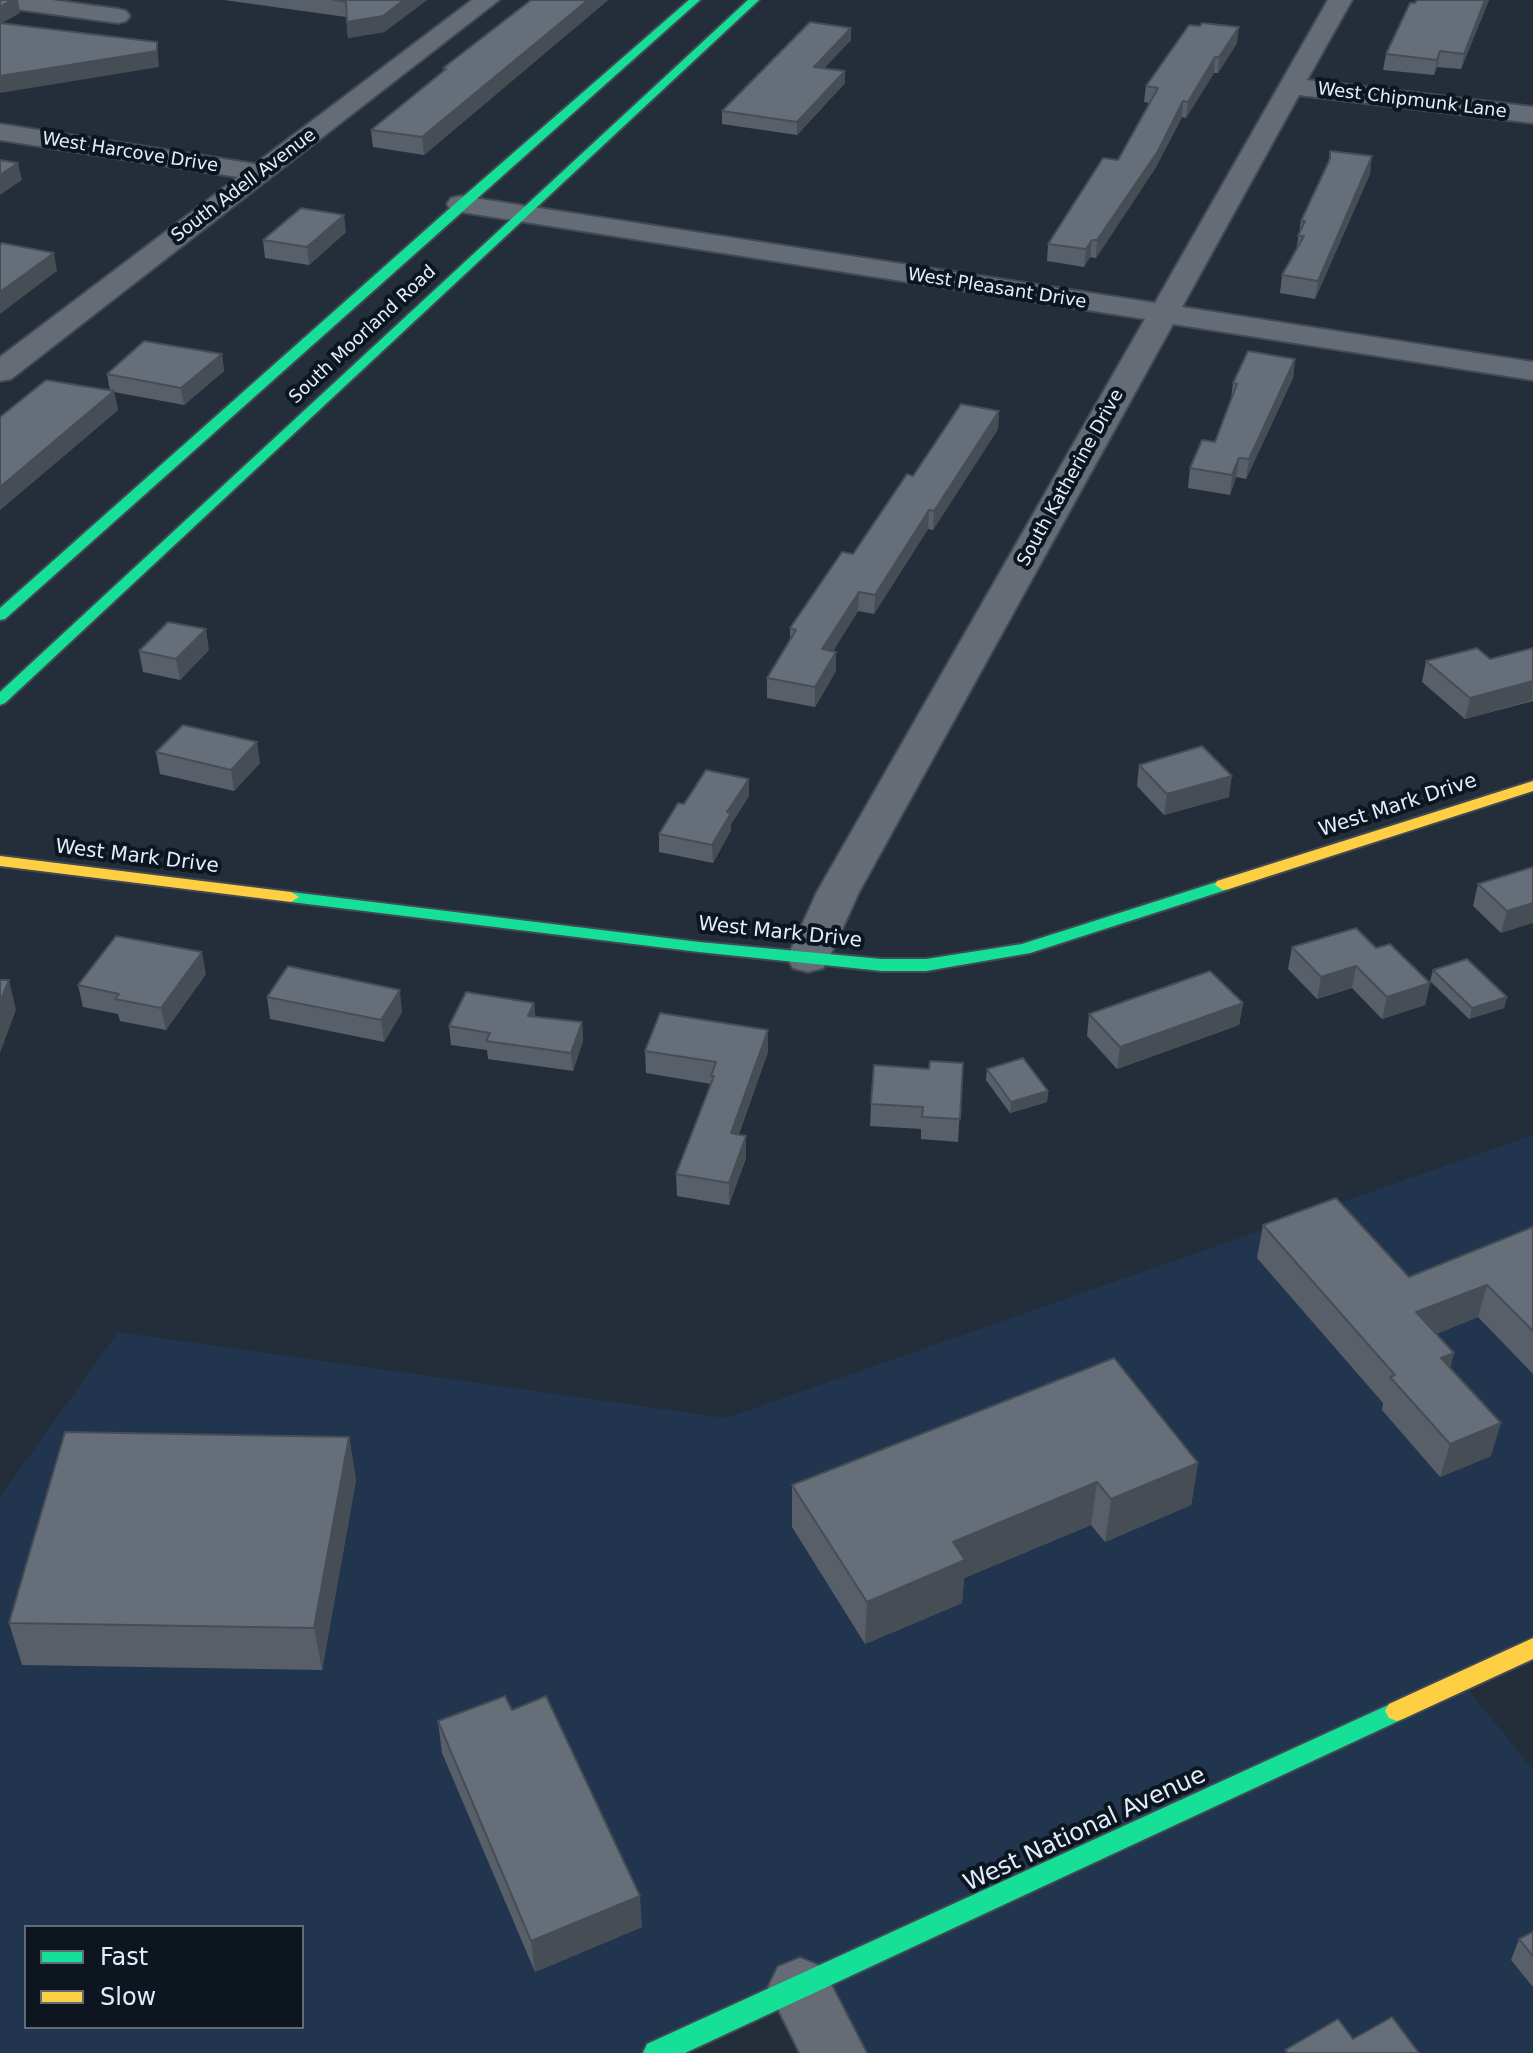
<!DOCTYPE html>
<style>
body{margin:0}
#map{position:relative;width:1533px;height:2053px;overflow:hidden;background:#242e3a;font-family:"DejaVu Sans",sans-serif}
canvas{display:block}
.legend{position:absolute;left:24px;top:1925px;width:280px;height:104px;box-sizing:border-box;background:#0d151f;border:2px solid #626c78;margin:0;padding:10px 14px;list-style:none;font-size:24px;color:#e2eefd}
.legend li{display:flex;align-items:center;gap:16px;height:40px}
.legend b{width:40px;border:2px solid #626c78}
</style>
<div id="map">
<canvas width="1533" height="2053"></canvas>
<ul class="legend">
<li><b style="height:10px;background:#16e098"></b>Fast</li>
<li><b style="height:10px;background:#ffcf43"></b>Slow</li>
</ul>
</div>
<script>
const g = document.querySelector('canvas').getContext('2d');
g.lineJoin = 'round';
function paint(path, color) { g.fillStyle = color; g.fill(path, 'evenodd'); }
function strokePath(path, color, width, dash) { g.strokeStyle = color; g.lineWidth = width; g.lineCap = dash ? 'butt' : 'round'; g.setLineDash(dash || []); g.stroke(path); }
function write(font, color, halo, rows, align = 'center') {
  g.font = font + ' "DejaVu Sans",sans-serif'; g.lineWidth = 8; g.setLineDash([]); g.textBaseline = 'middle'; g.strokeStyle = halo; g.fillStyle = color; for (const [text, x, y, turn = 0] of rows) {
    g.save(); g.translate(x, y); g.rotate((+turn || 0) * Math.PI / 180); g.textAlign = isNaN(turn) ? turn : align; if (halo) g.strokeText(text, 0, 0); g.fillText(text, 0, 0); g.restore();
  }
}
const built = new Path2D(`
 M1533 1135V1648L1462 1682 1533 1770V2053H834L800 1988 656 2053H0V1497L118 1332 726 1418ZM26 1927H302V2027H26Z`);
const street = new Path2D(`
 M0 0H52L118 9 126 11 130 16 126 21 118 23 1 7Z
 M472 0H499L11 379 0 381V357L238 177 0 140V124L255 164Z
 M1328 0H1352L1307 80 1533 107V123L1299 95 1182 307 1533 362V380L1173 324 859 892 829 958 823 968 808 972 793 968 787 958 817 892 1145 319 461 212 451 210 447 204 451 198 461 196 1155 303Z
 M800 1958 822 1967 866 2053H800L768 1988 778 1967Z`);
const fast = new Path2D(`
 M689 0H700L5 619 0 620V608L457 202Z
 M748 0H759L5 703 0 705V692Z
 M1223 880 1231 885 1229 889 1030 953 926 971H882L699 952 291 902 283 897 291 892 699 942 882 959H926L1022 944Z
 M1397 1701 1405 1704 1409 1711 1405 1718 685 2053H643L647 2044Z`);
const slow = new Path2D(`
 M1533 781V791L1229 889 1223 890 1215 885 1217 881Z
 M0 856 291 892 299 897 291 902 0 866Z
 M1533 1638V1659L1405 1718 1397 1721 1389 1718 1385 1711 1389 1704Z`);
const wall = new Path2D(`
 M224 0H427L384 32 348 38 346 17Z
 M531 0H608L424 155 373 147 371 130 444 70 443 68Z
 M1489 0 1461 69 1437 67 1434 75 1383 70 1386 54 1415 3Z
 M851 28V40L824 68 845 83 797 135 722 124V111Z
 M1237 43 1218 73H1214L1186 118 1182 117 1156 167 1096 258 1090 257 1084 267 1047 261 1048 244 1118 160 1150 103 1144 102 1146 86Z
 M1330 151 1370 174 1315 299 1280 293 1282 275 1296 251 1301 221 1328 163Z
 M346 232 309 265 265 258 263 240Z
 M222 354 224 371 184 405 114 392 118 410 0 510V417L110 391 107 374Z
 M1295 359 1293 378 1246 479 1236 477 1230 495 1188 488 1190 468 1215 442 1231 399 1233 383Z
 M999 411 998 429 933 530 928 529 874 614 858 611 833 651 836 652V671L815 707 767 698V678L790 639V628L853 554 913 476Z
 M1533 648V701L1465 719 1422 682 1426 661 1490 659Z
 M209 650 180 680 143 672 139 651Z
 M156 752 260 763 234 791 160 774Z
 M1139 765 1229 797 1164 815 1137 786Z
 M749 796 731 824V830L713 863 659 852V834L684 804Z
 M1533 867 1501 933 1473 906 1478 884Z
 M1292 947 1376 948 1430 983 1425 1005 1382 1019 1352 988 1317 999 1288 969Z
 M1433 970 1507 997 1504 1008 1469 1019 1430 981Z
 M206 974 166 1030 120 1021 118 1014 83 1007 78 985Z
 M267 997 402 1012 384 1042 270 1019Z
 M534 1003 535 1017 582 1022 583 1041 573 1071 488 1059 487 1050 451 1045 449 1026Z
 M1243 1003 1239 1025 1117 1069 1087 1036 1089 1014Z
 M645 1051 768 1052 739 1134 746 1158 729 1205 677 1196 676 1174 711 1084 646 1073Z
 M963 1063 958 1142 921 1139V1129L870 1126 871 1104 929 1069Z
 M987 1069 1048 1091 1047 1102 1010 1113 986 1080Z
 M1263 1225 1409 1277 1533 1227V1374L1478 1317 1436 1334 1454 1353 1450 1368 1491 1456 1440 1477 1382 1410 1383 1403 1257 1258Z
 M349 1437 356 1480 322 1670 22 1665 9 1623Z
 M1198 1463 1191 1505 1105 1542 1091 1525 964 1578 962 1603 865 1644 792 1527V1485Z
 M512 1710 642 1927 535 1972 442 1753 438 1721Z
 M1533 1932V1987L1511 1960 1519 1939Z`);
const shadedWall = new Path2D(`
 M12 0H18L20 13 2 23 0 32V7Z
 M404 0H427L384 32 348 38 347 22Z
 M588 0H608L424 155 422 137Z
 M1485 0H1489L1461 69 1464 54Z
 M1239 27 1237 43 1218 73 1219 57Z
 M851 28V40L814 79V67Z
 M157 42 159 67 0 93V76Z
 M1440 51 1437 67 1434 75 1437 60Z
 M1215 57 1214 73 1186 118 1188 102Z
 M845 71V83L797 135V122Z
 M1183 101 1182 117 1156 167 1096 258 1097 240Z
 M1372 156 1370 174 1315 299 1318 281Z
 M18 163 22 180 0 195V175Z
 M344 215 346 232 309 265 307 247Z
 M1092 240 1090 257 1084 267 1086 249Z
 M54 253 57 271 0 314V292Z
 M222 354 224 371 184 405 181 388Z
 M1295 359 1293 378 1246 479 1249 459Z
 M114 391 118 410 0 510V487Z
 M999 411 998 429 933 530 934 511Z
 M1239 458 1236 477 1230 495 1232 475Z
 M929 510 928 529 874 614 875 595Z
 M859 592 858 611 822 669V649Z
 M206 629 209 650 180 680 176 659Z
 M836 652V671L815 707V687Z
 M1533 681 1532 700 1465 719 1470 698Z
 M257 742 260 763 234 791 231 770Z
 M1232 776 1229 797 1164 815 1167 794Z
 M749 779V796L731 824V830L713 863 712 845 727 812Z
 M1533 903V923L1501 933 1507 911Z
 M202 952 206 974 166 1030 161 1008Z
 M1356 966 1352 988 1317 999 1321 977Z
 M9 980 16 1010 0 1053V1002Z
 M1430 983 1425 1005 1382 1019 1387 997Z
 M400 990 402 1012 384 1042 381 1020Z
 M1507 997 1504 1008 1469 1019 1472 1008Z
 M534 1003 536 1022 528 1016Z
 M1243 1003 1239 1025 1117 1069 1120 1047Z
 M582 1022 583 1041 573 1071 571 1053Z
 M768 1030V1052L731 1155V1133Z
 M1048 1091 1047 1102 1010 1113 1011 1102Z
 M746 1136V1158L729 1205V1183Z
 M1487 1285 1478 1317 1408 1345 1416 1312Z
 M1454 1353 1445 1386 1441 1358Z
 M1501 1423 1491 1456 1440 1477 1450 1444Z
 M349 1437 356 1480 322 1670 314 1628Z
 M1198 1463 1191 1505 1105 1542 1111 1499Z
 M1097 1482 1091 1525 964 1578 962 1603 865 1644 867 1602 953 1542Z
 M640 1896 642 1927 535 1972 531 1941Z`);
const building = new Path2D(`
 M0 0H12L0 7Z
 M334 0H404L383 16 347 22 346 2Z
 M531 0H588L422 137 371 130 446 69 443 68Z
 M1417 0H1485L1464 54 1440 51 1437 60 1386 54 1410 3H1415Z
 M810 22 851 28 814 67 845 71 797 122 722 111Z
 M0 23 157 42V51L0 76Z
 M1202 23 1239 27 1219 57H1215L1188 102 1183 101 1158 151 1097 240H1092L1086 249 1048 244 1103 158 1118 160 1158 88 1146 86 1189 25 1200 26Z
 M1330 151 1372 156 1318 281 1282 275 1304 236H1298L1305 221H1301L1330 159Z
 M0 160 18 163 0 175Z
 M301 208 344 215 307 247 263 240Z
 M2 243 54 253 0 292V245Z
 M144 341 222 354 181 388 107 374Z
 M1248 351 1295 359 1249 459 1239 458 1232 475 1190 468 1202 440 1215 442 1237 384 1233 383Z
 M46 380 114 391 0 487V417Z
 M961 404 999 411 934 511 929 510 875 595 859 592 822 649 836 652 815 687 767 678 796 630 790 628 842 552 853 554 907 474 913 476Z
 M168 622 206 629 176 659 139 651Z
 M1477 648 1490 659 1533 648V681L1470 698 1426 661Z
 M183 725 257 742 231 770 156 752Z
 M1202 746 1232 776 1167 794 1139 765Z
 M706 770 749 779 727 812 731 813 712 845 659 834 678 803 684 804Z
 M1533 867V903L1507 911 1478 884Z
 M1356 928 1376 948 1390 944 1430 983 1387 997 1356 966 1321 977 1292 947Z
 M116 936 202 952 161 1008 115 999 119 994 78 985Z
 M1467 959 1507 997 1472 1008 1433 970Z
 M288 966 400 990 381 1020 267 997Z
 M1210 971 1243 1003 1120 1047 1089 1014Z
 M0 980H9L0 1002Z
 M466 992 534 1003 528 1016 582 1022 571 1053 486 1041 490 1033 449 1026Z
 M660 1013 768 1030 731 1133 746 1136 729 1183 676 1174 714 1076H711L716 1062 645 1051Z
 M1023 1058 1048 1091 1011 1102 987 1069Z
 M930 1061 963 1063 960 1119 922 1117 923 1107 871 1104 874 1065 929 1069Z
 M1336 1198 1409 1277 1533 1227V1331L1487 1285 1416 1312 1454 1353 1441 1358 1501 1423 1450 1444 1390 1377 1395 1375 1263 1225Z
 M1114 1358 1198 1463 1111 1499 1097 1482 953 1542 965 1560 867 1602 792 1485Z
 M65 1432 349 1437 314 1628 9 1623Z
 M505 1696 512 1710 546 1696 640 1896 531 1941 438 1721Z
 M1533 1932V1956L1519 1939Z
 M1392 2017 1419 2053H1288L1285 2050 1338 2019 1353 2039Z`);
const farStreetnames = [
 ["West Chipmunk Lane",1412,101,7],
 ["West Harcove Drive",130,153,9],
 ["South Adell Avenue",244,186,-37],
 ["West Pleasant Drive",997,289,9],
 ["South Moorland Road",363,335,-43],
 ["South Katherine Drive",1071,478,-61]
];
const streetNames = [
 ["West Mark Drive",1398,806,-18],
 ["West Mark Drive",137,857,7],
 ["West Mark Drive",780,933,6]
];
const nearStreetnames = [
 ["West National Avenue",1085,1830,-25]
];
paint(built, '#21354f');
strokePath(street, '#424a54', 4);
strokePath(fast, '#424a54', 4);
strokePath(slow, '#424a54', 4);
paint(street, '#656c76');
paint(fast, '#16e098');
paint(slow, '#ffcf43');
paint(wall, '#585f68');
paint(shadedWall, '#474d55');
paint(building, '#666e79');
strokePath(building, '#474d55', 2);
write('18px', '#e2eefd', '#0d151f', farStreetnames);
write('20px', '#e2eefd', '#0d151f', streetNames);
write('24px', '#e2eefd', '#0d151f', nearStreetnames);
</script>
